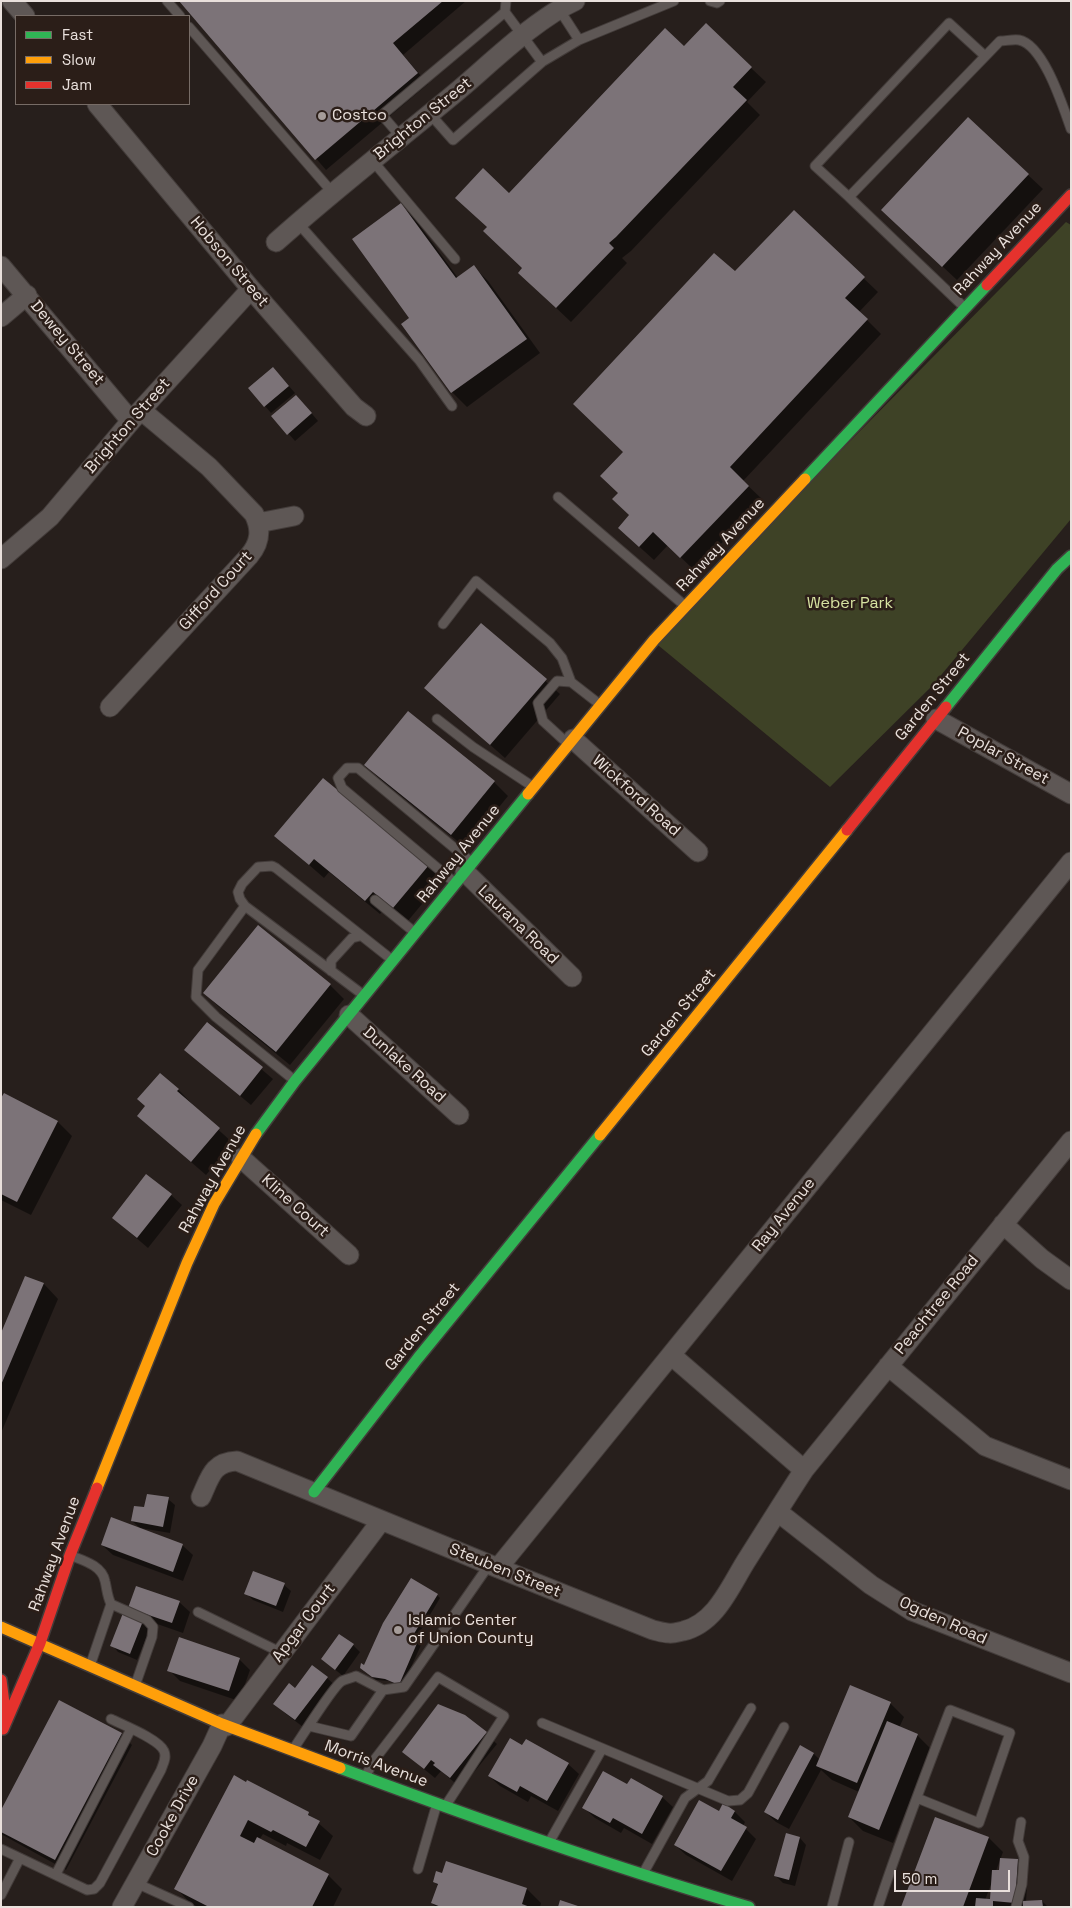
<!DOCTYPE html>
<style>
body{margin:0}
#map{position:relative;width:1072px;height:1908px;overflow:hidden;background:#271f1c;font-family:"Space Grotesk",sans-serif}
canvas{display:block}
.frame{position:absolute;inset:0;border:2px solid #e9e0dc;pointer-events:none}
.legend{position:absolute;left:15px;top:15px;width:175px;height:90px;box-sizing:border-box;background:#2b1e18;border:1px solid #776c66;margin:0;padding:6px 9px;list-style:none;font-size:15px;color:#e9e0dc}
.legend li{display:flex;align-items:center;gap:10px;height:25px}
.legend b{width:25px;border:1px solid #776c66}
.scale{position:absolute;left:894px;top:1870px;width:116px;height:22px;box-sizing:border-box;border:2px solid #e9e0dc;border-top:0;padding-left:6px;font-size:15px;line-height:18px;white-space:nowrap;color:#e9e0dc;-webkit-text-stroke:4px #2b1e18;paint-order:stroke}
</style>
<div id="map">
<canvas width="1072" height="1908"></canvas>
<div class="frame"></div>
<ul class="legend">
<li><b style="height:6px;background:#30b455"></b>Fast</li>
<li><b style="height:6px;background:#ff9f0a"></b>Slow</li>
<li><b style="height:6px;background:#e5322d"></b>Jam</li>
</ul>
<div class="scale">50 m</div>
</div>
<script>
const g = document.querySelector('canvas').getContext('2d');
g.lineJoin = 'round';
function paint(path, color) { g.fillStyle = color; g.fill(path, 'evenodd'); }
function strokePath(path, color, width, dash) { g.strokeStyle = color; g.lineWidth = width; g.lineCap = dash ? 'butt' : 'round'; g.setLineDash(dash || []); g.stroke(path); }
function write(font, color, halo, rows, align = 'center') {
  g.font = font + ' "Space Grotesk",sans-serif'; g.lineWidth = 5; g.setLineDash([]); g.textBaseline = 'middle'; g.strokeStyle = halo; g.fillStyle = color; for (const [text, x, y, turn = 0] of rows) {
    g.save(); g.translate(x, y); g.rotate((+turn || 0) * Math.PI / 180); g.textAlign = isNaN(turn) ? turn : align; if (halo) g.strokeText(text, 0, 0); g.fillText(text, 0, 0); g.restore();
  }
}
const green = new Path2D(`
 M1066 222 1071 225V519L932 686 830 787 653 641Z`);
const shadow = new Path2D(`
 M181 1H466L403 55 428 84 326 170Z
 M684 48 751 68 766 82 747 102 760 115 631 251 622 258 627 263 571 322 534 287 524 268 509 194Z
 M968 119 1043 189 957 280 897 224Z
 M401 205 415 219 458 278 474 267 488 281 540 353 467 407 452 392 403 324 411 318Z
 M794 212 878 292 859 312 881 334 743 481 763 500 695 571 668 545 654 560 634 542 630 516 619 493 624 452 735 273Z
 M280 376 295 393 271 413 265 406Z
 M303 403 318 421 295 441 273 416Z
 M481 624 560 694 505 758 426 688Z
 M366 765 494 782 508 796 466 848 380 779Z
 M276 836 428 866 442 880 407 922 388 905 380 914 329 872 324 878Z
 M258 927 330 985 344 999 290 1065 219 1007 205 993Z
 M207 1023 273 1079 251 1105 185 1050Z
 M178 1089 192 1104 191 1105 233 1143 206 1175 138 1116Z
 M1 1101 58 1122 72 1136 31 1215 1 1200Z
 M171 1195 182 1205 148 1248 113 1218Z
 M26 1277 44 1284 58 1299 1 1433V1336Z
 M168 1499 175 1505 170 1533 140 1528 132 1521 145 1509Z
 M102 1545H182L193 1555 183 1581 113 1555Z
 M254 1573 284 1585 291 1591 283 1612 253 1600 246 1593Z
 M437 1595 440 1598 415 1640 421 1645 402 1687 389 1681 376 1680 364 1671V1667Z
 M179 1602 190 1612 183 1633 140 1618 129 1608Z
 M143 1622 150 1629 137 1660 118 1652 112 1645Z
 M353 1645 360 1652 343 1676 322 1659Z
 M239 1659 250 1670 239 1701 180 1681 169 1670Z
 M327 1678 338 1688 307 1730 286 1714 275 1704 295 1690Z
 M890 1703 904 1717 899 1728 917 1735 931 1749 893 1843 863 1831 849 1817 859 1792 832 1780 821 1770 789 1829 776 1822 765 1812 800 1747 814 1754 820 1760Z
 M465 1716 497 1744 461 1788 441 1771 435 1778 403 1752Z
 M121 1734 132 1745 66 1870 1 1834V1812Z
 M523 1747 568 1764 579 1774 558 1811 531 1796 528 1802 500 1786 489 1776Z
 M234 1777 308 1814 333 1836 320 1860 287 1843 286 1846 263 1834 259 1840 328 1875 342 1889 333 1907H198L190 1903 176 1888Z
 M628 1786 662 1797 673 1807 652 1844 624 1828 621 1833 595 1818 584 1808Z
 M719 1812H735L745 1822 743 1826 756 1839 732 1881 686 1855 675 1845Z
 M800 1838 806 1845 795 1886 783 1883 776 1876Z
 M989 1838 1003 1852 996 1871 1000 1872 1018 1860 1028 1871 1026 1902 1042 1901 1048 1907H903ZM992 1882 991 1900H985Z
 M434 1881 527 1889 541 1903 540 1907H436L432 1903 438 1886Z`);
const building = new Path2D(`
 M179 1H443L393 43 418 73 315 160Z
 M706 23 752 67 733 87 747 100 616 237 609 243 614 248 556 308 518 273 522 268 483 231 487 227 455 198 483 168 509 193 665 28 684 46Z
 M968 117 1029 174 942 267 881 210Z
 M401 203 456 278 474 265 527 339 451 393 401 324 409 318 352 239Z
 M794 210 865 277 845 298 868 319 730 467 749 486 680 558 653 532 639 547 618 528 629 515 612 499 618 493 600 476 623 452 573 404 714 253 735 271Z
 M273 367 289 386 264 407 248 388Z
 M296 395 312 413 287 435 271 416Z
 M481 623 547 679 490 745 424 688Z
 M408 711 495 781 451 835 364 765Z
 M323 778 429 865 393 908 373 892 365 901 314 859 309 865 274 836Z
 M258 925 331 984 276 1052 203 993Z
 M207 1022 263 1067 240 1096 184 1050Z
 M160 1073 179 1089 177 1091 220 1128 191 1162 137 1116 145 1106 137 1099Z
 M4 1093 58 1121 17 1202 1 1194V1098Z
 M146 1174 172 1194 137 1238 112 1218Z
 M25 1276 44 1283 1 1385V1333Z
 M147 1494 169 1497 163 1527 131 1521 134 1506 144 1507Z
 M111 1517 183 1544 173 1572 101 1545Z
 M253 1571 285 1583 276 1606 244 1594Z
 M411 1578 438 1594 412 1637 418 1641 399 1685 385 1679 372 1677 360 1668 361 1663 364 1665 383 1623Z
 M136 1586 180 1601 172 1623 128 1608Z
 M123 1613 143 1621 130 1654 110 1646Z
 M339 1634 354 1644 335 1670 321 1659Z
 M179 1637 240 1658 229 1691 167 1671Z
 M312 1665 328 1677 295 1720 273 1704 289 1683 295 1688Z
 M850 1685 891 1702 857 1783 816 1766Z
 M59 1700 122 1733 55 1860 1 1832V1810Z
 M438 1704 465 1715 487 1732 450 1778 433 1765 435 1763 431 1760 424 1769 402 1752Z
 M887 1721 918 1734 879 1830 848 1817Z
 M510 1738 522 1745 526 1739 569 1763 547 1801 520 1786 517 1792 488 1776Z
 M800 1745 814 1753 778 1820 764 1812Z
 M603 1771 627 1784 631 1778 663 1796 642 1834 613 1818 610 1823 582 1808Z
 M234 1775 246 1782 247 1780 309 1812 308 1815 320 1821 306 1847 273 1830 271 1832 248 1820 240 1836 254 1843 257 1837 329 1874 312 1907H209L174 1889Z
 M699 1800 719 1811 723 1803 735 1811 731 1818 747 1827 721 1871 674 1845Z
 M935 1817 989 1837 963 1907H901Z
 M786 1833 800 1837 789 1880 774 1876Z
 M1000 1858 1018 1859 1015 1903 993 1901V1907H975L976 1898 990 1899 992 1870H999Z
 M446 1861 527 1888 522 1904 530 1907H441L431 1903 438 1884 433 1882 436 1871 442 1873Z
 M560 1900 578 1906V1907H558Z
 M1042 1900 1043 1907H1023V1901Z`);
const lane = new Path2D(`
 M167 1 180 16
 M506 1 505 12 542 62 579 40 674 1
 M710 1 717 3 720 1
 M559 9 579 40
 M189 27 332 192
 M430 114 453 140 542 62
 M401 137 382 115 505 12
 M372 160 455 259
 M849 197 815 166 949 23 985 56
 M298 223 419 360 452 406
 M963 306 849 197 1000 41C1006 41 1013 39 1019 40 1044 45 1063 107 1071 129
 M558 497 684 605
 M443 624 476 581 550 643 562 658 571 682
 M437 719 473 747 532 786
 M567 743 543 721 538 703 557 681 571 682 598 703
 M454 882 342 788 338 778 347 768H358L470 861
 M375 900 413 931
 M245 906 198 970 196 997 216 1017 294 1080
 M331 971V961L352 938 360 936
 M362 994 245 906 240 899 238 892 242 884 258 867 272 866 276 868 391 959
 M72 1556C85 1561 102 1566 105 1581 107 1589 107 1596 111 1604L147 1620 153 1627 152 1637 136 1683
 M198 1612 282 1653
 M91 1663 111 1604
 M383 1690 404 1687 489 1565
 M542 1723 728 1801 740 1800 748 1793 784 1727
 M294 1748C301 1738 334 1685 342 1681 346 1679 352 1678 356 1676L383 1690 351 1736 309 1726
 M366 1775 375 1759 438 1677 504 1716 446 1805
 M551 1839 602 1749
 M1 1849 87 1890 94 1889 100 1883 161 1770C163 1764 167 1758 164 1751 159 1739 123 1725 111 1719
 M418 1869 436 1807
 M644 1872 685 1798 708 1781 751 1708
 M56 1874 131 1729
 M136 1883 189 1907
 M1 1895 20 1858
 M832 1907 849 1842
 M878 1907C900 1840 925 1775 950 1710L1010 1733 979 1823 917 1798
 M1016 1907 1022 1884 1024 1857 1018 1841 1021 1822`);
const street = new Path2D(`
 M12 1 25 16
 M97 104 251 289 354 407 366 416
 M276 242C335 189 399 140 460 89 493 61 537 18 575 1
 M1 266 131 421
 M1 317 27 295
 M258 523 294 516
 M1 559 50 517 131 421 251 289
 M110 707 249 556C260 543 262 530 254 514L209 467 141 410
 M936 719 1071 794
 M573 739 698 852
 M465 872 572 977
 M349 1015 459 1115
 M241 1158 349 1255
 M1003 1224 1042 1259 1071 1280
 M671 1355 804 1470
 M888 1366 985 1446 1071 1480
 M201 1497C210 1478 212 1462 237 1461L498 1568 653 1630C658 1631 663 1633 668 1633 673 1634 678 1632 683 1631 717 1623 731 1584 748 1558 767 1528 785 1499 804 1470L1071 1141
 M778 1512 871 1585 912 1611 1071 1673
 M498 1568 1071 862
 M227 1726 381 1521
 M122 1907 212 1746 222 1724`);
const fast = new Path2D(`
 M805 479 987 285
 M946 707 1057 569 1071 556
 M256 1134 295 1081 528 794
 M314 1492 418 1358 600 1135
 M340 1768C475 1818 611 1867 749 1907`);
const slow = new Path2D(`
 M528 794 654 640 805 479
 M600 1135 847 830
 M97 1488 187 1263 214 1204 256 1134
 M1 1627 222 1724 340 1768`);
const jam = new Path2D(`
 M987 285 1071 195
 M847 830 946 707
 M1 1680 5 1711 3 1729
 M3 1729 40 1643 70 1555 97 1488`);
const markers = [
 [322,116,5,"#a59c99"],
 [398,1630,5,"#a59c99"]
];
const poiNames = [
 ["Costco",332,116],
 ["Islamic Center",408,1621],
 ["of Union County",408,1639]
];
const streetNames = [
 ["Brighton Street",423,119,-39],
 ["Rahway Avenue",998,249,-47],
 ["Hobson Street",229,262,50],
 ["Dewey Street",67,343,50],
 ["Brighton Street",128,426,-49],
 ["Rahway Avenue",721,545,-47],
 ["Gifford Court",216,591,-48],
 ["Garden Street",933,697,-51],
 ["Poplar Street",1003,756,29],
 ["Wickford Road",636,796,42],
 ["Rahway Avenue",459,854,-51],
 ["Laurana Road",518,925,44],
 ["Garden Street",679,1013,-51],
 ["Dunlake Road",404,1065,42],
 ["Rahway Avenue",213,1179,-61],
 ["Kline Court",295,1206,42],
 ["Ray Avenue",784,1215,-51],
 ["Peachtree Road",937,1305,-51],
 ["Garden Street",423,1327,-51],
 ["Rahway Avenue",55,1554,-70],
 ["Steuben Street",505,1571,22],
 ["Ogden Road",943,1621,24],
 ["Apgar Court",304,1623,-53],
 ["Morris Avenue",376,1764,20],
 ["Cooke Drive",173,1816,-61]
];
const parkNames = [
 ["Weber Park",850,604]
];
paint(green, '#3e4226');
paint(shadow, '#0007');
paint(building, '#7c7378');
strokePath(lane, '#433c3a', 11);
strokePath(street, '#433c3a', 21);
strokePath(fast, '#433c3a', 14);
strokePath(slow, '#433c3a', 14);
strokePath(jam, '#433c3a', 14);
strokePath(lane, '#5e5755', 9);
strokePath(street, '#5e5755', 19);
strokePath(fast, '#30b455', 11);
strokePath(slow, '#ff9f0a', 11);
strokePath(jam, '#e5322d', 11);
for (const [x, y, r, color] of markers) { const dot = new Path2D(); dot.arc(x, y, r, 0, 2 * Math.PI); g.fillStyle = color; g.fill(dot); strokePath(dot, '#2b1e18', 2); }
write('16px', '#e9e0dc', '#2b1e18', poiNames, 'left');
write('16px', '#e9e0dc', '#2b1e18', streetNames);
write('16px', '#d7e3a1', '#2b1e18', parkNames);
</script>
